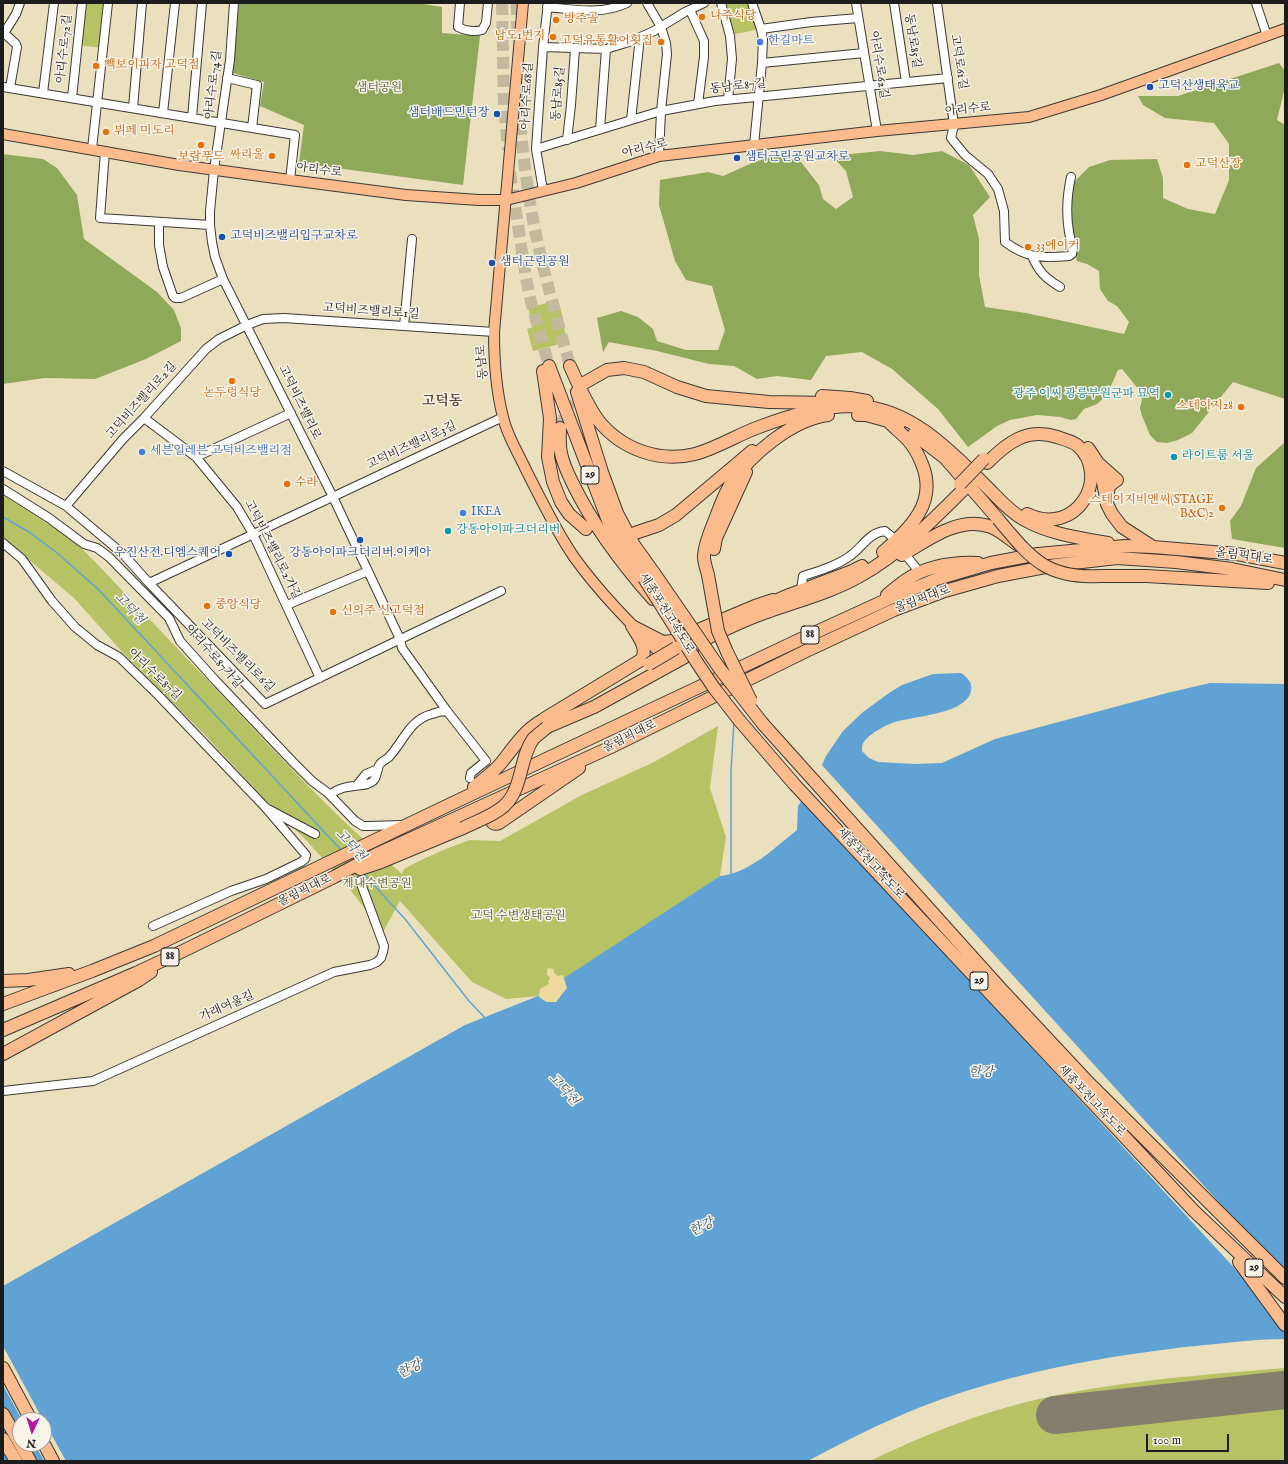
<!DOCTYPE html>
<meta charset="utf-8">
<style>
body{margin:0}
#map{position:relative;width:1288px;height:1464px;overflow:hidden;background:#ebe0be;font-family:"IM FELL English",serif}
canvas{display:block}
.frame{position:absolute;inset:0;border:4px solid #1c1c1c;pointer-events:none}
.north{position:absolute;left:12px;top:1412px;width:40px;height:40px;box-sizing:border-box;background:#f7f3e8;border:1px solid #9f9d96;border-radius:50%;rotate:184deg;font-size:11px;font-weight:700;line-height:16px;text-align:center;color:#1c1c1c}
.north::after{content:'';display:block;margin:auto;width:14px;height:18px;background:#b5179e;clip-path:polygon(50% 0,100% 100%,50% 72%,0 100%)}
.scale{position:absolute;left:1146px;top:1434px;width:83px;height:18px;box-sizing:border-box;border:2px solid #1c1c1c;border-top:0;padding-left:5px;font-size:12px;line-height:14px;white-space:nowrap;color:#1c1c1c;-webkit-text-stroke:3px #f7f3e8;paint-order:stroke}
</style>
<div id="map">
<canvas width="1288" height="1464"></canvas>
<div class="frame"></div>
<div class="north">N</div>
<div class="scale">100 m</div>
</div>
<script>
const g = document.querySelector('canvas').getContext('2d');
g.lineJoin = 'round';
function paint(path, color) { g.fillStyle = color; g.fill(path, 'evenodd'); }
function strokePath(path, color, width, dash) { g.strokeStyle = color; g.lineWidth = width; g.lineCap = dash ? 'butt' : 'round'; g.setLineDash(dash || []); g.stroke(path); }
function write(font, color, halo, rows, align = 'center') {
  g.font = font + ' "IM FELL English","Noto Serif KR",serif'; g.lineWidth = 3; g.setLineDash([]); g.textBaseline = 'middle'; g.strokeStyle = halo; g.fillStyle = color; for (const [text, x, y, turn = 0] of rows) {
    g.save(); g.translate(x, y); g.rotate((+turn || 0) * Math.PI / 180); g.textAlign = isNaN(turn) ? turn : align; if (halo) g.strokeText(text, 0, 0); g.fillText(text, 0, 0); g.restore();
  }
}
const green = new Path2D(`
 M82 3H108L103 48 78 45Z
 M723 3H752L760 29 731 35Z
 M558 300 563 318 558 320 562 319 567 342 533 351 527 329 533 327 528 308Z
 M3 495 72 539 99 566 308 786 351 828 402 874 404 869 419 861 448 848 470 840 500 841 582 795 654 762 718 726 710 788 726 837 720 876 565 978 567 988 556 1002H546L538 996 506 999 472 982 400 901 383 932 348 887 306 840 264 799 204 734 125 655 74 598 3 538Z
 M1285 1368V1461H870C909 1442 950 1425 991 1412 1085 1383 1188 1376 1285 1368Z`);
const forest = new Path2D(`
 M239 3H417L442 7V33L480 36 463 185 299 163 304 125 260 106 264 82 233 73Z
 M1279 63 1285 71V87L1277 120 1285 125V399L1233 382 1192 433 1178 440 1167 443 1157 442 1150 435 1142 416 1140 408 1142 400 1140 391 1122 369 1118 370 1107 395 1097 404 1084 409 1076 419 1071 420 1060 417 1037 415 1010 420 997 426 968 447 938 409 892 369 862 352 826 356 811 380 777 376 757 379 734 366 709 364 657 351 609 342 603 352 597 318 621 311 638 317 653 329 657 341 686 350H718L725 330 712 286 686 280 675 261 659 205 660 180 708 172 723 176 752 163 776 155 801 162 819 185 823 199 836 209 853 197 846 171 832 156 880 151 913 155 942 151 969 165 990 197 973 215 979 239V275L985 307 1026 313 1124 334 1129 322 1117 306 1108 301 1100 289 1099 271 1087 264 1077 261 1071 235V204L1074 182 1089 167 1110 160 1157 159 1163 178V198L1188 209 1215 214 1229 180V144L1214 123 1165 118 1143 105 1138 96H1178Z
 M3 154 43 159 57 168 77 195 84 239 157 292 174 310 181 328V341L146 359 95 379 44 378 3 384Z
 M1285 442V548L1232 539 1230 521 1241 506 1256 468Z`);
const sand = new Path2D(`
 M549 968 553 969 555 974 558 976 563 975 567 988 556 1002C548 1003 544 1002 538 996L539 994 540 989 549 984 548 981 550 980 549 976 547 975V969Z`);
const water = new Path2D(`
 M961 673C967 677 973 683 971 691 966 715 911 716 892 723 884 726 868 735 864 742 862 744 862 749 862 751L869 758 878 762 915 764 942 763 995 739 1167 693 1210 683 1285 684V1339C1252 1339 1219 1344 1185 1347 1118 1355 1051 1366 986 1385 924 1402 865 1430 808 1461H3V1286L465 1025 538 996 546 1002H556L567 988 564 978 720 876C750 873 774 848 797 830L798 806 814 783 826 756 843 731 863 712 889 693 902 685 933 674ZM20 1420H44V1444H20Z`);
const pier = new Path2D(`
 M820 763 1285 1275V1331L1279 1321 1250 1285 802 798 812 782Z
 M3 1346 43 1420H22L3 1385Z
 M44 1421 66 1461H44L35 1444H44Z`);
const stream = new Path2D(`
 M3 517 29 532 56 552 99 590 342 851
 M363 873 405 919 469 1001 485 1018
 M731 875V771L734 721`);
const runway = new Path2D(`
 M1055 1415 1285 1390`);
const highwayTunnel = new Path2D(`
 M502 3 504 105 508 150
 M517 3V31
 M519 87C520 147 529 208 543 266 551 299 561 333 570 366
 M510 172 526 278 531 302 549 366
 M560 428 572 396 583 384`);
const minor = new Path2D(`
 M234 3 230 60 214 170 210 211V225L212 242 215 257 223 279 333 497 400 639 402 648 447 711 486 761 471 773 470 778
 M460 3 458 27C465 31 475 32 482 30L486 23 488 3
 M647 3 661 27 666 43 667 54 661 111 659 156
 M721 3 730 36 732 59 728 99
 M752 3 761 29 763 39 762 63 754 145
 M856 3 877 131
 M894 3 906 82
 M937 3 954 125 951 138 965 155 988 174 998 189 1004 211 1005 242C1028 259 1042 258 1069 256L1072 254C1074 247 1070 239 1069 232 1066 214 1067 195 1071 177
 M1256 3 1267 36
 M547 7C575 10 601 15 627 3
 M690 10 704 41V57L698 104
 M761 29 811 22 858 18
 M4 33 16 44 17 47 10 88
 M3 35 16 14 20 3
 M543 47 606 49 629 42 654 31 685 12 704 3
 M762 63 864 53
 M227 78 257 85 252 128
 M3 87 295 135 290 180
 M43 93 54 3
 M72 98 82 3
 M133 108 142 3
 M163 113 175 3
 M192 118 202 3
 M631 120 640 37
 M600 129 606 49
 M567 140 571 105 575 49
 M92 149 108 3
 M536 149 661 111 715 101 948 78
 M105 151 100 218 210 225
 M543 190 536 149 543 47 548 3
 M159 222V245L163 267 173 296 175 298H181L223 279
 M1032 256C1039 272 1045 278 1060 287
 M404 326 412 239
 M144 418 196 457 237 507 253 534 320 678
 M196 457 291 413
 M3 471 66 506 123 554 149 583 265 704 501 591
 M3 489 49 518 84 544 97 548 109 557 169 618 180 641 215 680 293 762 312 781 328 793 355 821 363 826H368L402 825
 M66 506 123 439 144 418 206 349 219 339 247 325 263 319 284 318 494 332
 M3 543 22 559 52 601 75 627 97 645 119 657 158 695 265 807 306 855 305 859 301 862 266 879 231 891 153 926
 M149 583 503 417
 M801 590 803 576C819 571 836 566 850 556 862 548 869 532 885 531L891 536 920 573
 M287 605 368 571
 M357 785 366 774 378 769
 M330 795C344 782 365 789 373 781 378 777 376 769 380 764 382 761 386 760 389 757 404 741 409 720 432 714 437 712 442 711 447 711
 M268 809 315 834
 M3 1091 93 1081 334 972 370 965 377 962 381 958 383 952 384 946 360 881`);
const major = new Path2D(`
 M523 3 494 332C494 360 496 390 503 417 507 436 519 454 527 472 542 501 556 531 574 557 601 595 635 628 668 661
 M3 134 179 165 290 180 406 195 479 200H506L576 183 659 156 877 131 1029 117 1101 95 1285 29`);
const highway = new Path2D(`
 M549 366 609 523 625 552 644 578
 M570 366C578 384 586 403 598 420 621 449 659 463 695 454 717 448 737 435 759 427 790 415 825 405 858 406 912 409 952 452 987 487 999 499 1009 511 1023 519 1049 534 1079 538 1108 543
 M543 371 550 418 548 457 553 482 561 502 569 514 586 529
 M584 383 607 370 624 368 644 372 677 387 706 396 769 402 832 403
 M577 392 602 472 617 513 634 545 654 573
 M822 396 850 398 867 401
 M858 415H866L899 424
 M560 428C560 437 559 444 561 453 563 464 568 474 573 484 594 527 621 563 653 599
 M914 434 945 458 998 519
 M1088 448 1100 466 1107 504 1112 514 1122 527 1153 547
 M987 463C1007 443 1027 427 1057 437 1063 439 1071 441 1077 445 1112 476 1077 538 1027 514
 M1098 463 1117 480 1109 486 1107 498
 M635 533 659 525 676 515 752 451
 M714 549 716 538 746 472
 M883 552C910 528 938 503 922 464 919 456 914 447 908 440 902 434 895 428 888 421
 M902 555C928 540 960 515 991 527 1000 530 1009 539 1017 544
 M708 575C707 570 704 563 704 557 704 546 710 532 714 522 719 509 723 497 730 485 750 455 791 420 828 415
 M1100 576H1146L1268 583
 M887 595C893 590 900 584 906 580 927 566 953 562 978 563
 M766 605 789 595 852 571 862 566
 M679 652C709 638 738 621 770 611 801 600 832 592 860 576 901 553 933 520 965 488
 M544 719 641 660C649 649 638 636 632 626L663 642 672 641 755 606 773 600
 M739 720 795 785 1194 1211 1285 1297
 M763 724 1001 989 1088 1082 1285 1278
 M547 727 594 707 692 653
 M474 787C484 779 494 772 502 762 517 743 527 726 551 716
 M490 818C492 823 494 825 499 823L579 768
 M360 869 381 862 463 828
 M3 981 28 980 69 974
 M3 1004 92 971 154 946 455 802 801 639 886 600 937 579 991 563 1038 554 1125 546 1153 547 1237 554 1285 563
 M3 1030 136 973 183 951 334 877 375 855 611 747 806 651 894 610 945 591 998 576 1056 565 1117 558 1176 562 1232 569 1285 580
 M3 1054 139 980 151 972
 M1239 1262 1285 1325
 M3 1368 31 1420
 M3 1414 30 1461
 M3 1439 16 1461
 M44 1444 53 1461`);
const highwayBridge = new Path2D(`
 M960 484 984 459
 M998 519C1030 557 1045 579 1100 576
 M654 573 720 669 763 724
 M708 575 718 631 727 652 751 701
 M644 578 696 661 714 688 739 720
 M649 664 676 648
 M463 828C477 821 493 816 504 806 523 789 519 759 533 739 537 735 543 731 547 727`);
const markers = [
 [702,17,4,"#e8710a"],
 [556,20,4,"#e8710a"],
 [553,37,4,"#e8710a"],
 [661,42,4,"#e8710a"],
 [760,42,4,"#3f7fe0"],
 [96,66,4,"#e8710a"],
 [1150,87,4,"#1a4fb4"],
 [497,114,4,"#1a4fb4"],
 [106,132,4,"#e8710a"],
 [201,145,4,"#e8710a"],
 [272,156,4,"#e8710a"],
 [737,158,4,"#1a4fb4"],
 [1187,165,4,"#e8710a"],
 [222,237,4,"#1a4fb4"],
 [1028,247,4,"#e8710a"],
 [492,263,4,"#1a4fb4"],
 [232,381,4,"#e8710a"],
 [1168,395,4,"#0f9aa8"],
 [1241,407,4,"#e8710a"],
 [142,452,4,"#3f7fe0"],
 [1174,457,4,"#0f9aa8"],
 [287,484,4,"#e8710a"],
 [1222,508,4,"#e8710a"],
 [463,513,4,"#3f7fe0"],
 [448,531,4,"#0f9aa8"],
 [360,540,4,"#1a4fb4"],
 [229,554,4,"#1a4fb4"],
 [207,606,4,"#e8710a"],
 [333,612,4,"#e8710a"]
];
const shields = [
 [590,475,18],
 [810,635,18],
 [170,957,18],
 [979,981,18],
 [1254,1268,18]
];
const shieldNames = [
 ["29",590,475],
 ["88",810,635],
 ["88",170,957],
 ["29",979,981],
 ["29",1254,1268]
];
const foodNames = [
 ["나주식당",710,17],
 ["방주골",564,20],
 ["남도1번지",545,37,"right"],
 ["고덕유통활어횟집",653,42,"right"],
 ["빽보이피자 고덕점",104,66],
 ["뷔페 미도리",114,132],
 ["싸리울",264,156,"right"],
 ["보람푸드",201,158,"center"],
 ["고덕산장",1195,165],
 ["33에이커",1036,247],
 ["논두렁식당",232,394,"center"],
 ["스테이지28",1233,407,"right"],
 ["수라",295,484],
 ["스테이지비앤씨(STAGE",1214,501,"right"],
 ["B&C)2",1214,515,"right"],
 ["중앙식당",215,606],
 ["신의주 신고덕점",341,612]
];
const streetNames = [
 ["동남로85길",912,41,81],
 ["아리수로72길",65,49,-84],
 ["고덕로61길",958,62,81],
 ["아리수로62길",878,65,81],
 ["아리수로74길",214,85,-83],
 ["동남로87길",738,87,-6],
 ["동남로85길",559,94,-85],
 ["아리수로68길",528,96,-87],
 ["아리수로",968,110,-6],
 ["아리수로",645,149,-14],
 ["아리수로",319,171,7],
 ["고덕비즈밸리로1길",371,312,4],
 ["동남로",483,362,-94],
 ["고덕비즈밸리로2길",142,401,-48],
 ["고덕비즈밸리로",299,403,64],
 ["고덕비즈밸리로3길",412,446,-25],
 ["고덕비즈밸리로2가길",272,550,63],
 ["올림픽대로",1244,557,8],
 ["올림픽대로",923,600,-20],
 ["세종포천고속도로",666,614,58],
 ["고덕비즈밸리로6길",237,656,45],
 ["아리수로87가길",213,657,49],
 ["아리수로87길",154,675,44],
 ["올림픽대로",630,737,-26],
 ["세종포천고속도로",870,864,47],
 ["올림픽대로",305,891,-26],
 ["가래여울길",227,1007,-24],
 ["세종포천고속도로",1091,1101,47]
];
const shopNames = [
 ["한길마트",768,42],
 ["세븐일레븐 고덕비즈밸리점",150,452],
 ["IKEA",471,513]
];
const transitNames = [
 ["고덕산생태육교",1158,87],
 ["샘터배드민턴장",489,114,"right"],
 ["샘터근린공원교차로",745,158],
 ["고덕비즈밸리입구교차로",230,237],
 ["샘터근린공원",500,263],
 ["우진산전.디엠스퀘어",221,554,"right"],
 ["강동아이파크더리버.이케아",360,554,"center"]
];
const parkNames = [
 ["샘터공원",379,89],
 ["게내수변공원",377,885],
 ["고덕 수변생태공원",518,917]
];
const cultureNames = [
 ["광주 이씨 광릉부원군파 묘역",1160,395,"right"],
 ["라이트룸 서울",1182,457],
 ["강동아이파크더리버",456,531]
];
const waterNames = [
 ["고덕천",129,609,47],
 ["고덕천",350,846,47],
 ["한강",981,1073],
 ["고덕천",563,1090,47],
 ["한강",702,1228,-26],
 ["한강",410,1370,-26]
];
const quarterNames = [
 ["고덕동",442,402]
];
paint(green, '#b6c264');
paint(forest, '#90a85a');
paint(sand, '#eeda9e');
paint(water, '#61a2d4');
paint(pier, '#ebe0be');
strokePath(stream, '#61a2d4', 1.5);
strokePath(runway, '#847e6d', 38);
strokePath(highwayTunnel, '#c2b99e', 12, [12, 6]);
strokePath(minor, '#3b3934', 10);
strokePath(major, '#3b3934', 12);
strokePath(highway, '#3b3934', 14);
strokePath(minor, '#fff', 8);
strokePath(major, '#fbbb8d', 10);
strokePath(highway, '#fbbb8d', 12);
strokePath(highwayBridge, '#3b3934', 14, []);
strokePath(highwayBridge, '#fbbb8d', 12);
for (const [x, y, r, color] of markers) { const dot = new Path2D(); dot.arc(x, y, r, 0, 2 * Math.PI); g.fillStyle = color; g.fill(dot); strokePath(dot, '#f7f3e8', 1.5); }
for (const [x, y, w] of shields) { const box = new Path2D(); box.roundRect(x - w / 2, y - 9, w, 18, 3); g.fillStyle = '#f7f3e8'; g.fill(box); strokePath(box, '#1c1c1c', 1); }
write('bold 11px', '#1c1c1c', null, shieldNames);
write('12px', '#c56008', '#f7f3e8', foodNames, 'left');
write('12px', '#1c1c1c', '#f7f3e8', streetNames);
write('12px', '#366cbe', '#f7f3e8', shopNames, 'left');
write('12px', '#164399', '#f7f3e8', transitNames, 'left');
write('12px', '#525635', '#f7f3e8', parkNames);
write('12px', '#0d838f', '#f7f3e8', cultureNames, 'left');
write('italic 13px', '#3b586f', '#f7f3e8', waterNames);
write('bold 14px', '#5f4a38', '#f7f3e8', quarterNames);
</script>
